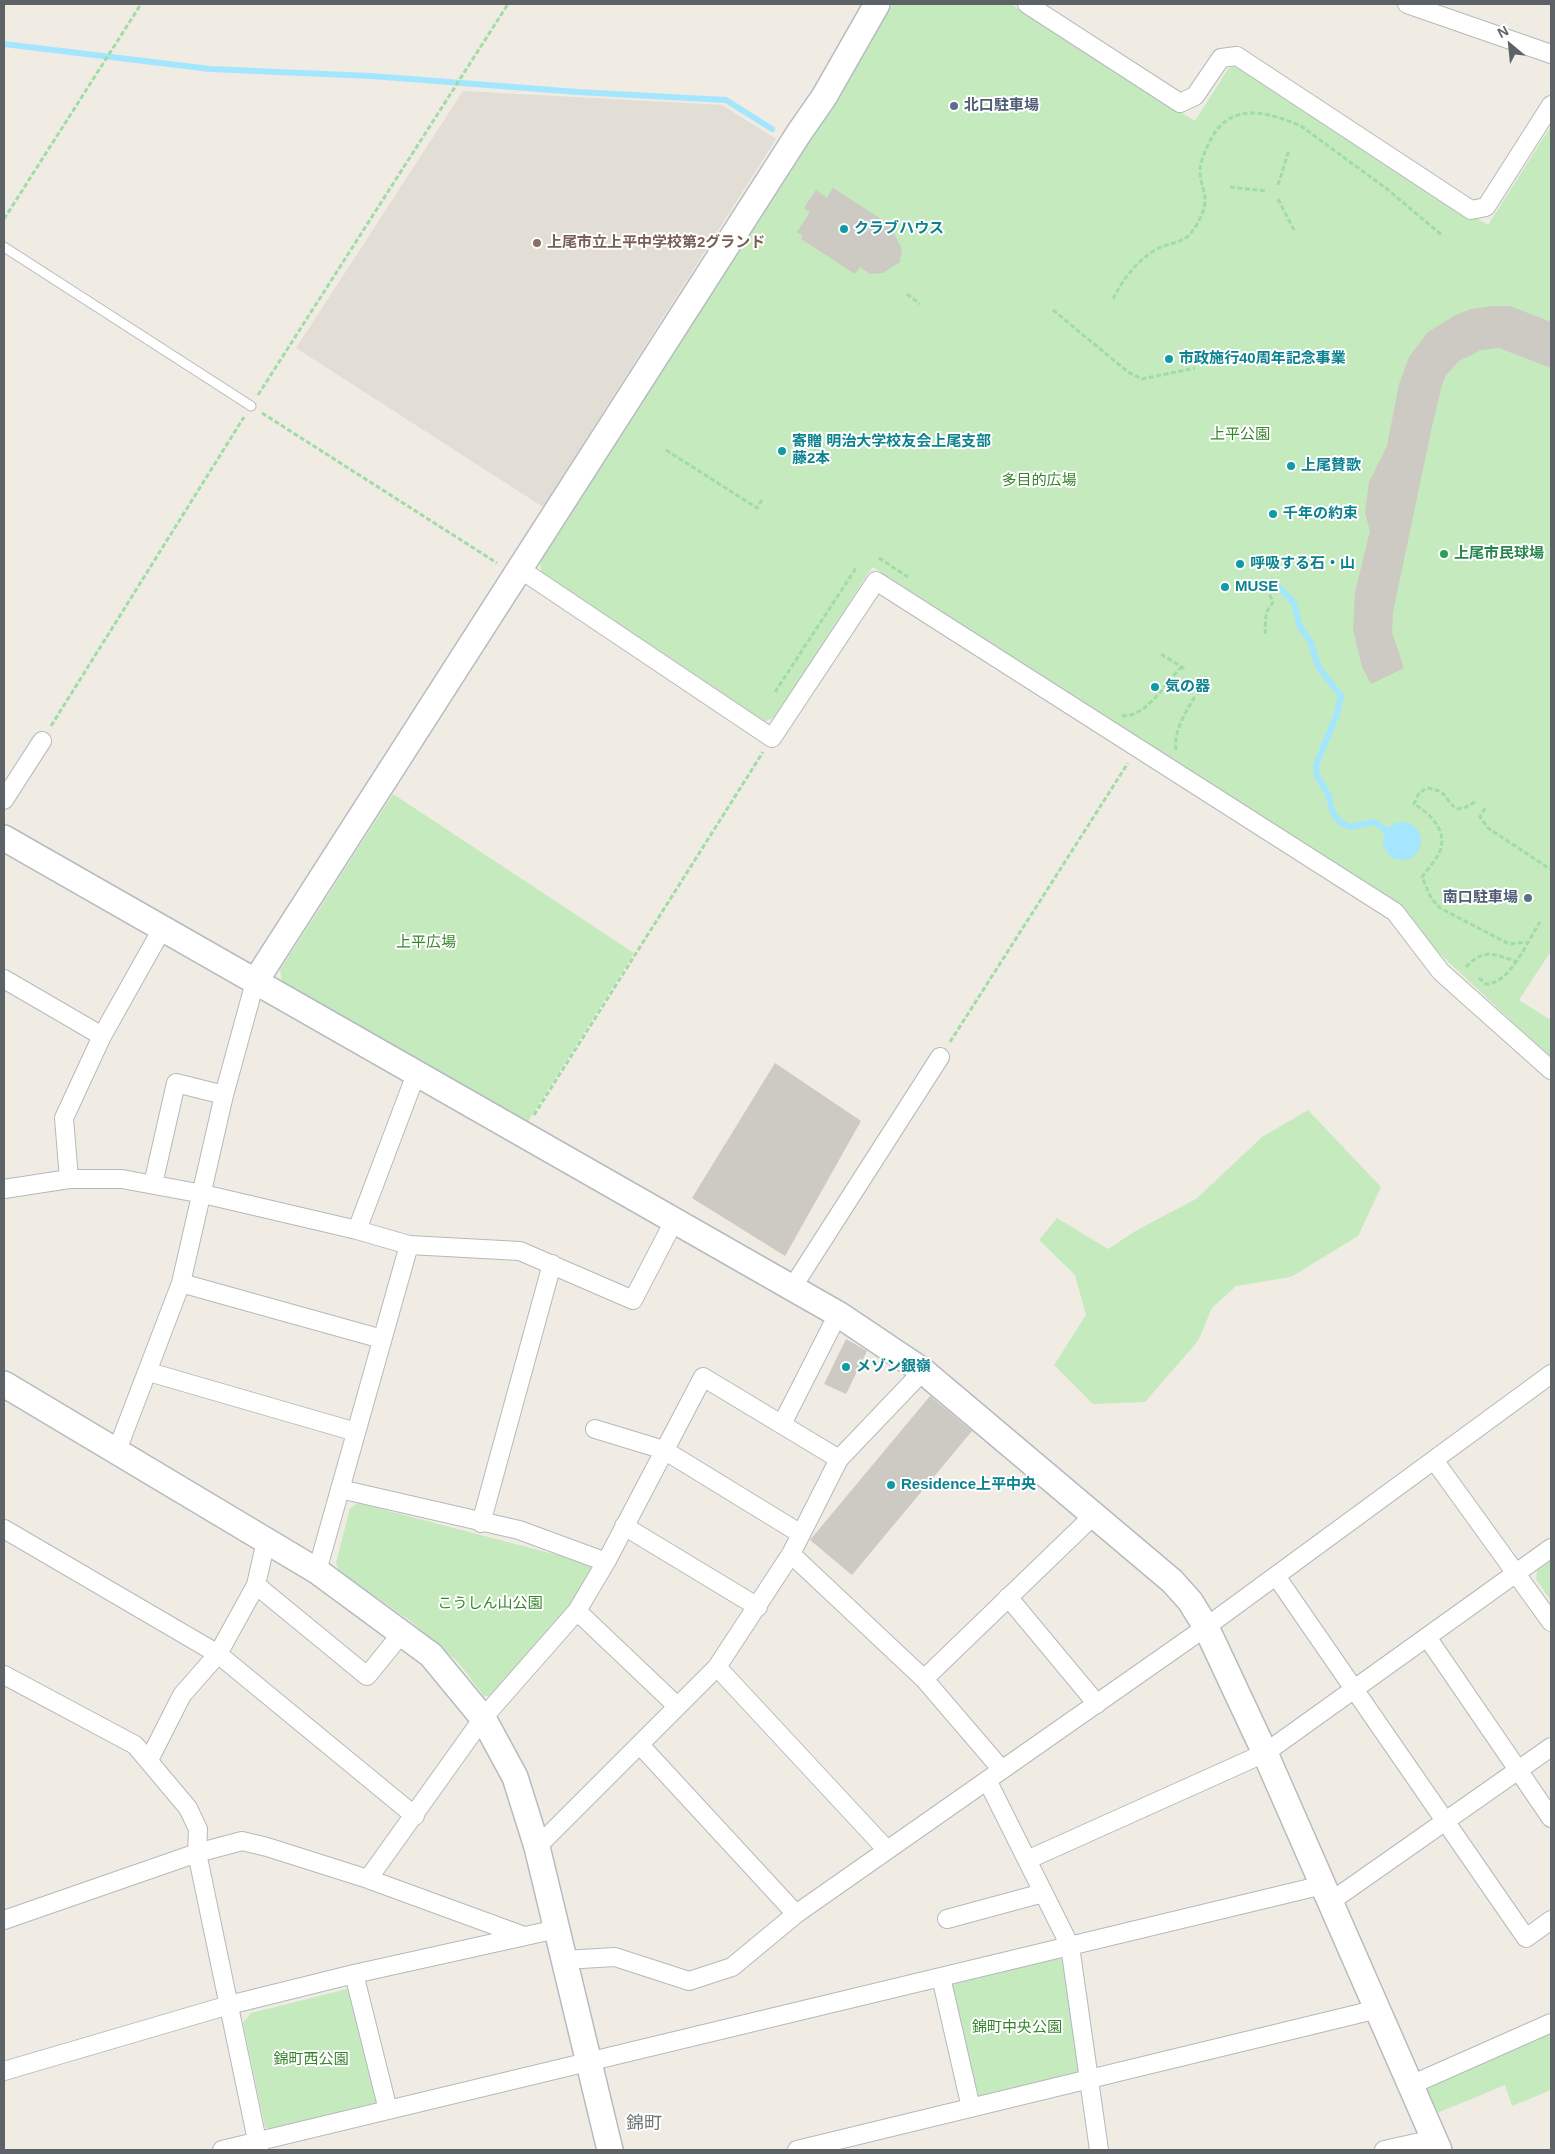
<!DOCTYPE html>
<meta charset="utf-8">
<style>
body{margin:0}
#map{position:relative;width:1555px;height:2154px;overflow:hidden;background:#f0ece4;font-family:Helvetica,sans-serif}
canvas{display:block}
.frame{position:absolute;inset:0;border:5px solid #5c6266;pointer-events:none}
.north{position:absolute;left:1485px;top:20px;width:50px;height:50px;-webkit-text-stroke:4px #fff;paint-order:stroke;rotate:332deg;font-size:14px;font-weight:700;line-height:20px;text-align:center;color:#5c6266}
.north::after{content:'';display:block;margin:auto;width:18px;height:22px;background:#5c6266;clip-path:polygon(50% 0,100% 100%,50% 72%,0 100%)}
</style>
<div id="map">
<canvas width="1555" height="2154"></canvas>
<div class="frame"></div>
<div class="north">N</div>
</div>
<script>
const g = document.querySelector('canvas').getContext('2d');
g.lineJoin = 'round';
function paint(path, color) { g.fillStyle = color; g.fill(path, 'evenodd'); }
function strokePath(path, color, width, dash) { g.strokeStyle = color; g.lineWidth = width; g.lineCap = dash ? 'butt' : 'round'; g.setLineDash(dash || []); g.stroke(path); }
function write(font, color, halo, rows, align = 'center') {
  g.font = font + ' Helvetica,"Noto Sans JP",sans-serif'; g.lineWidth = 4; g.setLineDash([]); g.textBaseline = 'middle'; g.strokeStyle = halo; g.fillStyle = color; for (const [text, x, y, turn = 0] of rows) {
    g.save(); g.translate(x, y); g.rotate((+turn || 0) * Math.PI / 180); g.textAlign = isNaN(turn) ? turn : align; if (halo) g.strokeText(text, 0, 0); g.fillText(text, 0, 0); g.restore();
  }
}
const education = new Path2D(`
 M463 91 722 105 776 139 543 507 296 348Z`);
const green = new Path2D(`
 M893 4H1011L1195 121 1228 69 1234 66 1488 225 1551 126V951L1519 1000 1551 1020V1058L1425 940 1134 736 873 567 867 575 777 716 764 722 542 574 539 560 675 351Z
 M393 794 634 953 527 1123 282 982 280 970Z
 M1308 1110 1381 1187 1358 1236 1291 1277 1236 1286 1212 1308 1198 1341 1145 1402 1093 1404 1054 1365 1086 1315 1075 1275 1039 1240 1057 1218 1108 1249 1137 1230 1196 1199 1262 1137Z
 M358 1503 588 1563 593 1572 571 1610 494 1697 484 1696 457 1661 409 1620 339 1571 336 1563 350 1508Z
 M1551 1560V1601L1536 1579 1537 1570Z
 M1059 1958 1067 1962 1082 2070 1075 2076 976 2101 949 1992 954 1983Z
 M347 1989 355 1993 380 2096 375 2104 274 2132 265 2127 243 2023 251 2013Z
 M1551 2032V2090L1512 2106 1505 2085 1435 2114 1426 2094 1428 2087Z`);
const water = new Path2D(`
 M1383 841a19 19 0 1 1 38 0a19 19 0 1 1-38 0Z`);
const stream = new Path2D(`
 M4 44 210 69 371 76 578 92 726 100 772 129
 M1279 587 1294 603 1300 627 1310 641 1319 668 1341 696 1337 714 1316 765 1317 776 1328 794 1333 813 1340 822 1350 827 1374 822 1386 830`);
const building = new Path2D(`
 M833 188 889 224 902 249 900 262 883 273 870 274 860 267 855 274 801 239 803 236 797 232 810 212 804 208 816 190 827 198Z
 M1494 306H1510L1551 322V368L1499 348 1481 350 1459 361 1446 375 1442 385 1431 431 1393 612 1392 632 1404 668 1371 684 1362 667 1353 629 1355 592 1370 531 1365 513 1369 482 1387 446 1399 384 1409 357 1428 332 1454 316 1471 309Z
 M775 1063 861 1121 785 1256 692 1198Z
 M846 1339 867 1351 846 1394 824 1384Z
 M930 1396 972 1431 852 1575 810 1540Z`);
const path = new Path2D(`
 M1278 185 1289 150
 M1230 187 1266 191
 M1278 199 1295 232
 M4 219 141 4
 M907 294 920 304
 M1113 299C1123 279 1137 260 1157 249 1168 243 1183 243 1191 233 1198 224 1206 209 1205 198 1204 189 1200 180 1200 172 1200 161 1205 152 1209 143 1228 101 1266 111 1301 126L1387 189 1443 236
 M1053 310 1128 372 1142 379 1195 368
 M258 395 508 4
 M262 413 497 563
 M812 447 825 454
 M666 450 757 508 763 498
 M879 558 908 577
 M1263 581 1273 602 1266 613 1265 634
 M1161 654 1185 669
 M775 692 856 568
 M1122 716C1149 716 1164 683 1182 667
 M51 726 244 417
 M1176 750C1173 728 1189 708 1199 689L1196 682
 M1475 802 1464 808 1456 809C1442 796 1449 792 1427 788L1419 793 1414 804C1429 813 1448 830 1440 851 1436 860 1428 869 1422 877L1431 898 1440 908 1509 944 1526 942
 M1485 808 1480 817 1488 828 1550 869
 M1466 967C1484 948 1493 954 1515 961
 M1479 978 1486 984C1510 984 1528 940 1540 922
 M950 1042 1128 763
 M534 1115 763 752`);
const lane = new Path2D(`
 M4 247 251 406`);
const street = new Path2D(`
 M1027 4 1180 103 1195 96 1221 58 1237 56 1471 210 1486 207 1551 105
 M1407 4 1551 54
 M520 569 772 738 876 581 1395 912 1441 972 1551 1070
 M4 800 42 741
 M4 979 102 1036
 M69 1179 64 1118 102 1036 162 929
 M153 1184 176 1083 224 1095
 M4 1189 69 1179H122L203 1194 357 1230 409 1245 520 1251 633 1300 674 1221
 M357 1230 416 1074
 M181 1283 382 1339
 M792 1288 940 1057
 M149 1372 356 1432
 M782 1424 838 1314
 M595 1429 664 1450 801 1534
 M116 1453 181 1283 224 1095 255 982
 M1434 1460 1551 1622
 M340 1489 519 1530 606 1562
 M481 1523 552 1264
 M624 1526 758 1607
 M4 1529 218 1654 415 1816
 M791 1554 924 1679 1002 1770
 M317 1571 409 1245
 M1276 1576 1526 1938 1551 1920
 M256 1585 367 1676 402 1633
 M1008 1597 1097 1704
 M577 1611 677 1706
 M1427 1637 1551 1818
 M717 1667 887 1850
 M4 1675 135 1745 188 1808 198 1829 197 1853 259 2150
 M924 1679 1094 1515
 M640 1745 796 1914
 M149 1760 182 1695 218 1654 256 1585 266 1541
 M987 1780 1070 1946 1099 2150
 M537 1847 717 1667 791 1554 839 1459 923 1371
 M1027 1860 1265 1753 1551 1548
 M368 1879 483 1718 577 1611 606 1562 703 1377 839 1459
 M1330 1902 1551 1747
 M947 1919 1043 1893
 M4 1920 197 1853 242 1841 267 1847 368 1879 524 1936
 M564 1960 615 1957 689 1981 732 1967 796 1914 1206 1627 1551 1374
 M354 1974 388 2110
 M941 1977 971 2108
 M4 2071 229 2005 354 1974 557 1929
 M1411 2085 1551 2023
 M222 2150 1323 1885
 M797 2150 1378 2009
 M1384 2150 1434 2139`);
const secondary = new Path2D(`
 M4 838 838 1314 923 1371 1172 1581 1190 1601 1206 1627 1265 1753 1439 2150
 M255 982 799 133 824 97 877 4
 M4 1384 317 1571 431 1655 483 1718 515 1777 537 1847 610 2150`);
const markers = [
 [954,106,5,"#5c6f8a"],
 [844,229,5,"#0f9aa8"],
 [537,243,5,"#8d6e63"],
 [1169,359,5,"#0f9aa8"],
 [782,451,5,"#0f9aa8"],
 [1291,466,5,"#0f9aa8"],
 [1273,514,5,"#0f9aa8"],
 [1444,554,5,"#2e9e5b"],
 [1240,564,5,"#0f9aa8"],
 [1225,587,5,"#0f9aa8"],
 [1155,687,5,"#0f9aa8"],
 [1528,898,5,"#5c6f8a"],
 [846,1367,5,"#0f9aa8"],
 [891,1485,5,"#0f9aa8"]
];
const serviceNames = [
 ["北口駐車場",964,106],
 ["南口駐車場",1518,898,"right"]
];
const cultureNames = [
 ["クラブハウス",854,229],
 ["市政施行40周年記念事業",1179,359],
 ["寄贈 明治大学校友会上尾支部",792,442],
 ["藤2本",792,459],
 ["上尾賛歌",1301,466],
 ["千年の約束",1283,514],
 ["呼吸する石・山",1250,564],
 ["MUSE",1235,587],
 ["気の器",1165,687],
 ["メゾン銀嶺",856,1367],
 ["Residence上平中央",901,1485]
];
const educationNames = [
 ["上尾市立上平中学校第2グランド",547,243]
];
const parkNames = [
 ["上平公園",1240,435],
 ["多目的広場",1039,481],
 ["上平広場",426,943],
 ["こうしん山公園",490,1604],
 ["錦町中央公園",1017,2028],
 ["錦町西公園",311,2060]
];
const leisureNames = [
 ["上尾市民球場",1454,554]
];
const quarterNames = [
 ["錦町",644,2124]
];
paint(education, '#e2ddd5');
paint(green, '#c5eabe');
paint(water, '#a5e6ff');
strokePath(stream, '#a5e6ff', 6);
paint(building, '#cdc9c3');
strokePath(lane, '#b5b9bc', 11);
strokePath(street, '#b5b9bc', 20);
strokePath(secondary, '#b6bbc0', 28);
strokePath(path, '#a0dda6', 3, [5, 2.5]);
strokePath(lane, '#fff', 9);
strokePath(street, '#fff', 18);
strokePath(secondary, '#fff', 25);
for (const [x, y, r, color] of markers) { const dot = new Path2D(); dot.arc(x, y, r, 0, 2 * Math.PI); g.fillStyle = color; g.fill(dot); strokePath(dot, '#fff', 2); }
write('bold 15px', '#4e5e75', '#fff', serviceNames, 'left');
write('bold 15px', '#0d838f', '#fff', cultureNames, 'left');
write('bold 15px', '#785e54', '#fff', educationNames, 'left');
write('15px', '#36852c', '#fff', parkNames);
write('bold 15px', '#27864d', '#fff', leisureNames, 'left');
write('18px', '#6d7478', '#fff', quarterNames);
</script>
